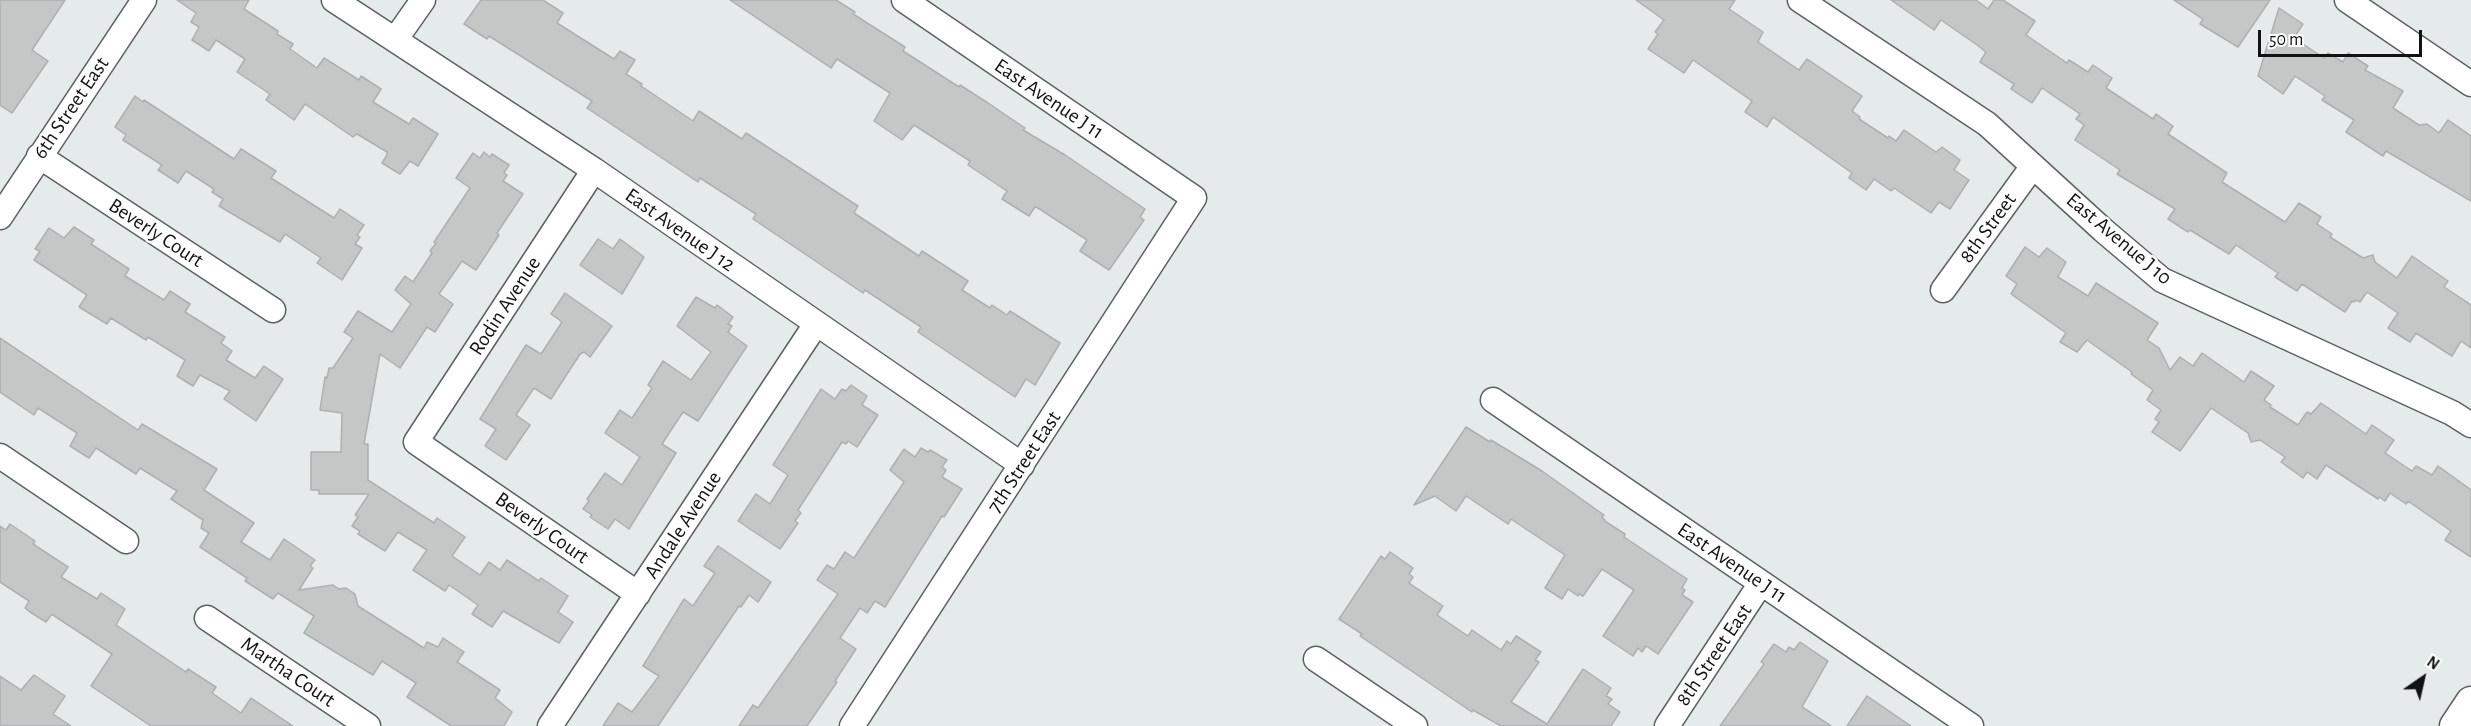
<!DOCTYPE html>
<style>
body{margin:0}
#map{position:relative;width:2471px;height:726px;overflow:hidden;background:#e5ebea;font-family:"Alegreya Sans",sans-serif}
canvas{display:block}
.north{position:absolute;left:2393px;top:648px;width:60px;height:60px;-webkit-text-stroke:4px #fff;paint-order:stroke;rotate:34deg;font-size:16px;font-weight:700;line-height:24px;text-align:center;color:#111313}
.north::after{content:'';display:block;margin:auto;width:21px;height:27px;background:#111313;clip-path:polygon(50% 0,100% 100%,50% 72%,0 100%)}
.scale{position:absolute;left:2258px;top:30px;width:164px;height:27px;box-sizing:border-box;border:3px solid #111313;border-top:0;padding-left:8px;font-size:18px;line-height:21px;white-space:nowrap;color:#111313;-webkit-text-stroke:4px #fff;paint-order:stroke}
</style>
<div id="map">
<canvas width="2471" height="726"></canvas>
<div class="north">N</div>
<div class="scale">50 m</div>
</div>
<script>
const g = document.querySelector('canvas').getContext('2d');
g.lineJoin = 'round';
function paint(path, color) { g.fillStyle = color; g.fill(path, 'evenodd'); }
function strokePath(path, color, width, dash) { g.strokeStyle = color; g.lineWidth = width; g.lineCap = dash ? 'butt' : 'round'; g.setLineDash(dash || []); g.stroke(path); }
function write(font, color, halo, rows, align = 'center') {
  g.font = font + ' "Alegreya Sans",sans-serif'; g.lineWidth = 5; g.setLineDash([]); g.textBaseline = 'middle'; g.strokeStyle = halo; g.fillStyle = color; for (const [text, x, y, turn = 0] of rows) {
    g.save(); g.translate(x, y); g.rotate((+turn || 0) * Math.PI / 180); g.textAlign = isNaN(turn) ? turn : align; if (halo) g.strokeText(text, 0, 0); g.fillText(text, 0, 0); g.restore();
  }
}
const building = new Path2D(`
 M0 0H65L32 50 48 61 12 113 0 105Z
 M177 0H249L244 9 278 31 277 34 293 44 290 49 317 68 324 58 359 80 361 76 381 89 373 102 409 124 413 118 438 134 418 166 410 161 400 174 382 163 387 155V152L357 134 353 137 305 104 294 120 266 100 270 94 237 72 245 59 216 40 209 51 192 40 199 27 191 22 196 13Z
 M481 0H543L563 13 557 23 614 59 620 51 635 60 626 74 642 84 641 86 693 121 699 111 742 139 746 133 858 206 854 213 919 256 922 251 968 281 962 290 990 308 992 305 1007 315 1010 311 1060 343 1035 385 1026 379 1015 397 918 332 921 327 865 290 863 293 753 219 756 214 700 178 698 182 587 108 592 101 489 36 487 39 464 24Z
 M730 0H836L855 12 853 14 905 47 903 51 959 87 960 85 988 103 1025 128 1023 130 1065 155 1145 209 1140 217 1144 220 1109 270 1080 251 1087 240 1038 208 1035 207 1029 216 1002 199 1007 191 968 165 970 161 914 125 902 140 874 121 890 93 837 59 831 68Z
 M1636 0H1735L1729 9 1763 32 1758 42 1799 70 1807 59 1862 96 1852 111 1860 117 1859 119 1888 138 1889 136 1896 141 1904 130 1936 152 1942 147 1960 160 1954 170 1969 180 1950 209 1939 202 1931 213 1894 188 1891 191 1874 179 1866 190 1849 178 1852 173 1773 117 1767 127 1745 112 1752 101 1693 60 1684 73 1648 49 1658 34 1655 32 1664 20Z
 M1891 0H1976L1988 9 1994 0H2003L2035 21 2026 35 2067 63 2069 60 2088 72 2093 65 2112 78 2106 88 2153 119 2156 114 2173 126 2168 134 2227 173 2222 182 2285 222 2299 203 2321 217 2317 224 2332 234 2330 237 2363 258 2373 255 2375 262 2397 278 2412 256 2448 281 2444 287 2471 305V348L2461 341 2452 356 2416 333 2410 342 2388 328 2398 313 2367 292 2360 302 2356 300 2354 302 2352 301 2345 312 2302 284 2297 291 2275 277 2278 273 2236 245 2229 254 2190 230 2188 232 2168 219 2175 209 2117 174 2120 170 2075 140 2084 125 2076 119 2080 114 2042 88 2032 103 2011 89 2014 84 1980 62 1986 52 1977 45 1941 20 1934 30Z
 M2174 0H2270L2238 47 2200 24 2203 19Z
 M2279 8 2303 24 2294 38 2324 58 2328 53 2343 62 2348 53 2368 66 2365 70 2403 91 2393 108 2419 125 2427 124 2439 133 2448 120 2471 136V201L2386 151 2383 156 2346 132 2354 120 2322 100 2325 96 2295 76 2283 94 2258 76Z
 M135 96 143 102 144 100 234 159 241 149 276 171 271 178 334 218 340 209 364 225 357 235 360 237 355 244 362 248 342 280 317 263 321 258 285 234 280 242 219 206 223 199 212 192 214 189 186 171 178 183 158 170 162 165 123 140 126 135 115 127Z
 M484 152 490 157 492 154 509 165 504 173 507 175 503 181 523 194 497 233 499 235 476 270 462 261 439 294 453 304 435 332 427 327 400 368 380 354 364 444H368V480L434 523 437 518 465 537 452 556 480 575 489 562 500 570 507 560 539 581 541 578 568 596 558 612 573 622 559 643 503 611 492 627 472 614 478 605 449 585 445 591 413 570 427 550 398 532 385 551 358 534 360 531 352 526 358 517 355 515 369 494H319V490H311V452H341L342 413 320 410 325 377 327 378 329 368H333L353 338 344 332 358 311 392 332 411 304 395 290 405 276 413 282 432 253 430 251 436 243 434 242 470 188 456 178 473 153 480 158Z
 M74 227 94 240 91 244 129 269 125 276 164 300 170 291 190 304 185 312 225 337 221 343 232 351 226 360 255 378 264 366 283 379 256 421 224 399 230 391 200 375 193 386 177 376 185 360 148 337 146 340 111 318 107 324 79 307 87 295 34 260 40 251 35 249 49 228 64 238Z
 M598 239 613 249 620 239 644 257 622 294 580 265Z
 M2025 247 2039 257 2047 248 2066 262 2058 277 2088 296 2096 283 2158 323 2147 340 2159 348 2170 370 2180 357 2193 366 2202 353 2244 382 2251 371 2274 386 2264 400 2271 405 2270 407 2298 425 2307 412 2311 414 2321 403 2366 434 2372 425 2394 440 2385 453 2412 471 2416 466 2432 475 2438 466 2471 490V557L2445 540 2451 531 2408 501 2406 504 2390 493 2385 501 2379 497 2378 499 2326 465 2317 479 2307 472 2303 478 2281 462 2285 457 2260 440 2251 442 2248 433 2211 408 2180 451 2152 432 2159 422 2155 419 2161 410 2147 400 2153 390 2131 374 2132 372 2087 340 2077 352 2060 342 2066 333 2011 294 2017 284 2006 276Z
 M565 293 612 326 590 357 584 352 580 354 551 399 534 388 516 415 530 425 506 460 485 446 496 429 480 419 526 345 541 354 562 322 551 314Z
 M696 297 715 308 717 305 733 317 728 324 732 326 728 332 747 346 698 421 683 412 662 444 676 453 629 529 615 519 608 529 590 517 592 515 583 509 589 501 587 499 605 473 622 485 640 457 605 433 620 410 632 418 652 388 648 385 663 361 691 380 711 352 677 326Z
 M0 338 138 430 142 424 217 469 204 490 254 523 241 542 270 560 284 539 315 560 310 566 313 568 299 590 333 585 339 589 346 588 355 594 358 606 424 648 427 642 438 647 443 638 464 652 457 662 500 690 495 698 512 712 504 726H451L407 697 416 683 382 661 373 675 304 633 314 616 278 593 273 599 245 581 247 578 200 547 209 533 201 528 203 520 171 499 177 491 140 468 136 474 96 448 89 458 70 446 77 433 38 408 34 415 0 392Z
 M851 385 867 396 862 405 878 415 857 447 848 441 846 444 842 442 798 510 801 513 795 521 798 523 780 549 738 521 756 494 770 504 788 475 773 465 821 389 835 399 842 389 846 391Z
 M1466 427 1490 442 1491 440 1542 471 1604 515 1602 517 1606 522 1625 534 1624 537 1687 579 1682 588 1685 590 1682 595 1693 602 1658 654 1646 646 1642 652 1638 648 1633 656 1603 636 1634 590 1602 569 1583 596 1579 594 1578 596 1568 589 1562 599 1545 588 1565 555 1511 519 1508 524 1466 496 1456 511 1435 496 1414 505Z
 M921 448 928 452 930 450 947 460 942 467 946 470 942 477 962 489 944 517 942 516 885 607 875 601 867 613 860 608 840 638 856 649 835 681 837 682 807 726H739L753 705 758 708 838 594 817 580 827 565 834 569 845 552 854 558 904 482 890 470 904 449 915 457Z
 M10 524 35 541 33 544 68 567 61 577 97 599 101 593 125 609 116 625 186 672 188 669 216 687 212 693 241 713 251 698 293 726H151L91 686 112 654 53 615H51L46 622 30 612 25 608 29 601 0 582V526L6 530Z
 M718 546 771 582 758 602 749 595 741 607 739 606 658 726H603L618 703 632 712 659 676 643 666 684 599 693 606 715 573 704 566Z
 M1390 552 1413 568 1409 574 1413 577 1409 583 1443 606 1437 615 1468 636 1472 630 1501 650 1507 641 1511 644 1516 636 1541 652 1535 660 1539 662 1511 702 1547 724 1583 669 1611 688 1606 696 1612 699 1608 704 1620 712 1611 726H1501L1473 710 1472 712 1360 636 1362 634 1339 619 1381 556 1385 559Z
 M1800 642 1828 661 1802 707 1831 726H1720L1764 664 1761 662 1774 644 1786 652 1789 647 1794 650Z
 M34 675 65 696 53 714 71 726H0V676L21 690Z
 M1867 696 1911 726H1847Z`);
const minor = new Path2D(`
 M334 0 594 170 1022 465
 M1800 0 1987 124 2103 230 2162 280 2452 413 2471 425
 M2347 0 2471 84
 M395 40 423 0
 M39 156 273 310
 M594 170 416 442 638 594
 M0 217 144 0
 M1943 290 2033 166
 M1493 400 1971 726
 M0 456 126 541
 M207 618 368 726
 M1316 659 1415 726
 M550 726 816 324
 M852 726 1194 198 904 0
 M1667 726 1761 583`);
const major = new Path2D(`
 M2455 726 2471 702`);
const streetNames = [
 ["East Avenue J 11",1049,99,34],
 ["6th Street East",71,108,-56],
 ["8th Street",1988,228,-54],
 ["East Avenue J 12",680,230,35],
 ["Beverly Court",156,233,33],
 ["East Avenue J 10",2119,239,40],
 ["Rodin Avenue",505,306,-57],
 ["7th Street East",1024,462,-57],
 ["Andale Avenue",683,525,-57],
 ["Beverly Court",542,528,35],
 ["East Avenue J 11",1732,563,34],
 ["8th Street East",1714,655,-56],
 ["Martha Court",288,672,34]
];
paint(building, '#c3c8c7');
strokePath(building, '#abb0b0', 1.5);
strokePath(minor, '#5c6160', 27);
strokePath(major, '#5c6160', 33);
strokePath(minor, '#fff', 24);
strokePath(major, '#fff', 30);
write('21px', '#111313', '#fff', streetNames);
</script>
